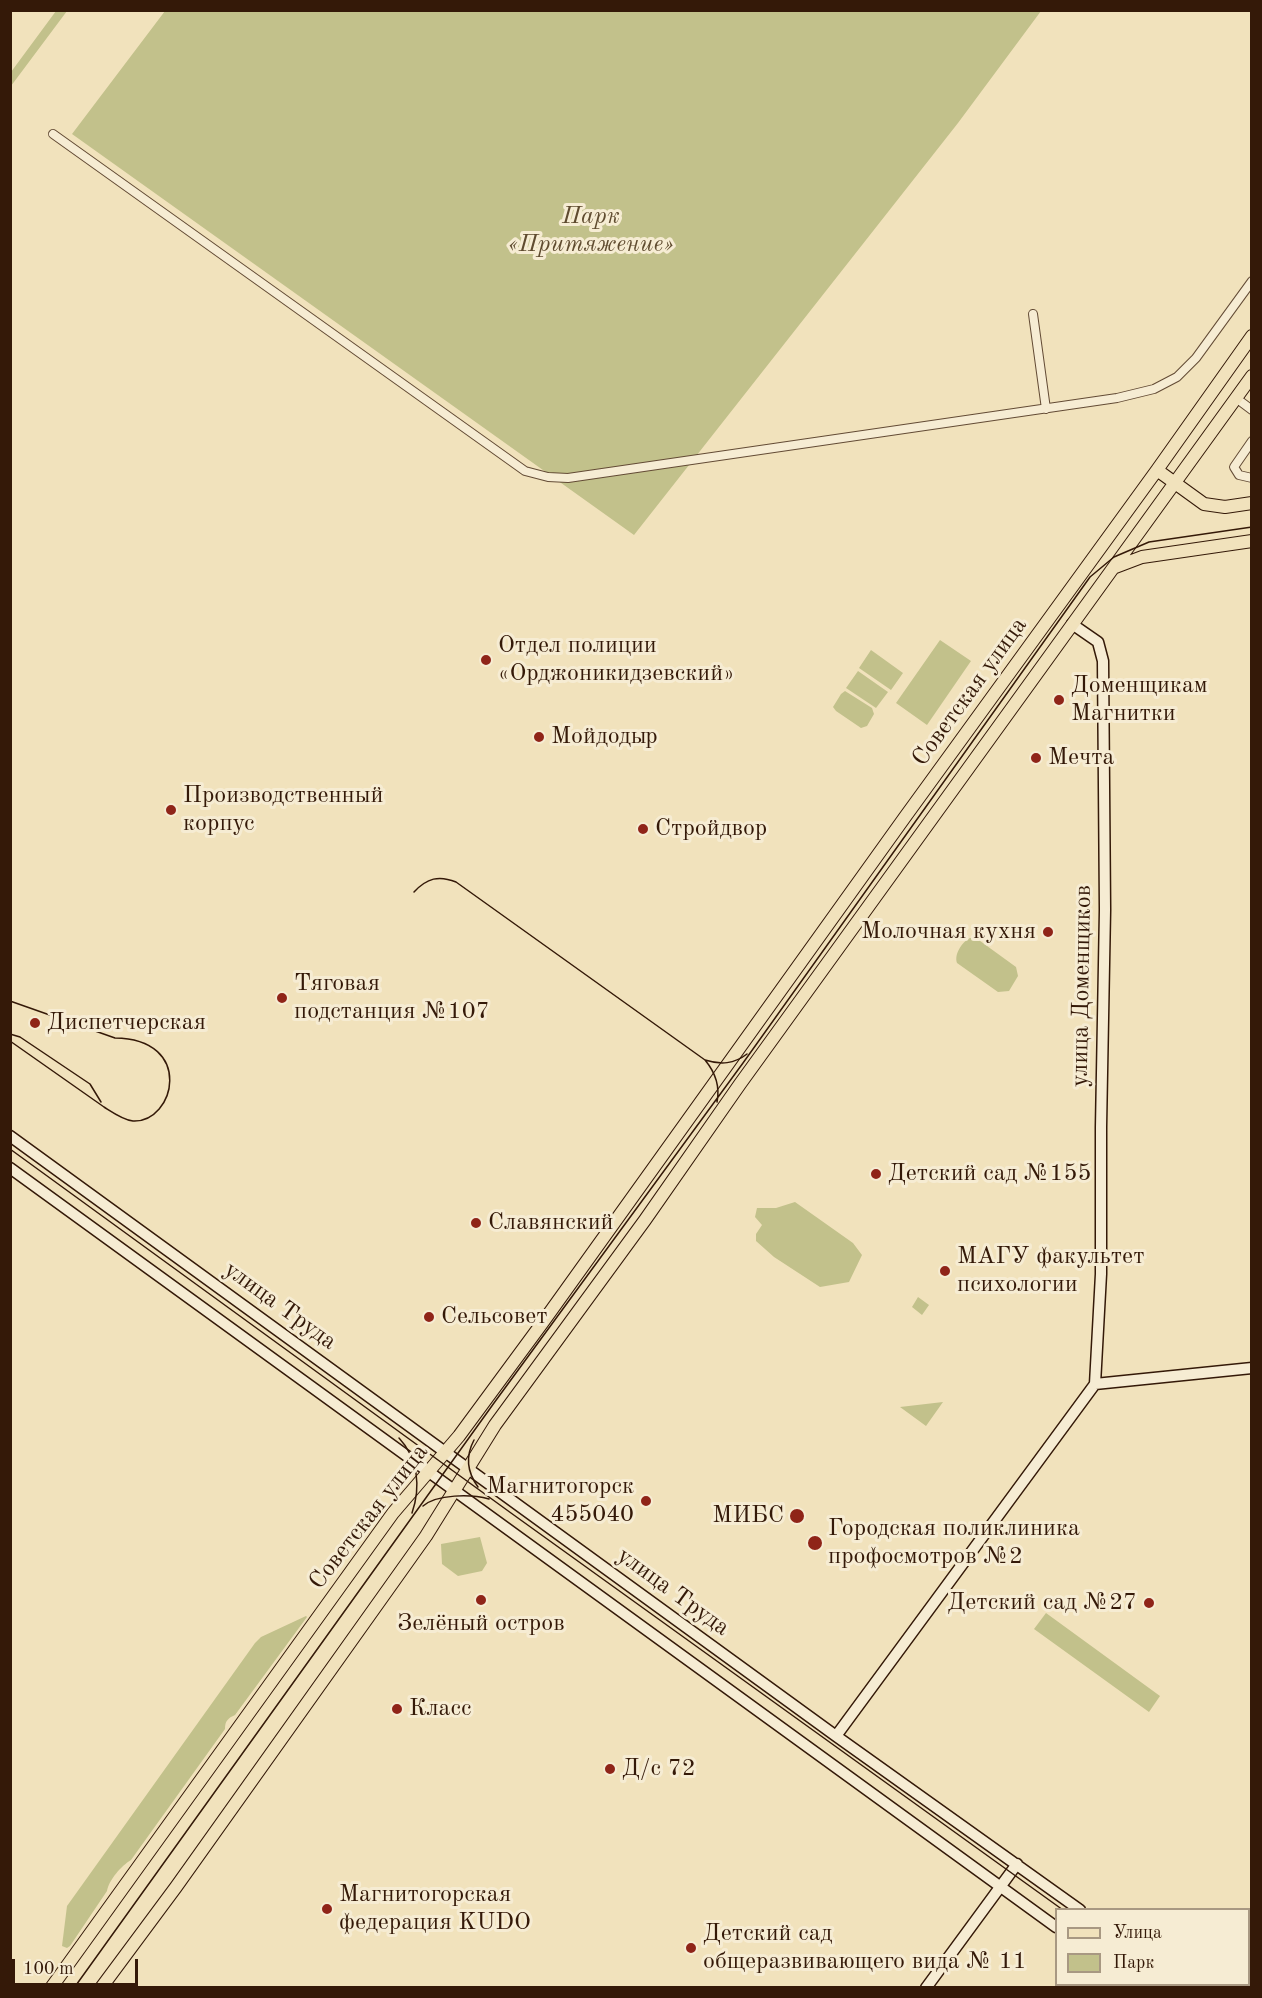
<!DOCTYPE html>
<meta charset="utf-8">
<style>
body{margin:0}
#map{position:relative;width:1262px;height:1998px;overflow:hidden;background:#f1e2bc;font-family:"Old Standard TT",serif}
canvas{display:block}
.frame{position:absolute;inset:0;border:12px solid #341908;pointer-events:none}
.legend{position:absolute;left:1055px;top:1908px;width:195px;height:78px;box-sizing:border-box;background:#f6ecd3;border:2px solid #a89882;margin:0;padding:8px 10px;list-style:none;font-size:18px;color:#341908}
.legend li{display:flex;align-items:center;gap:12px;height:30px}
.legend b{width:30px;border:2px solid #a89882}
.scale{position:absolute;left:12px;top:1959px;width:126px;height:27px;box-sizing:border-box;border:3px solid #341908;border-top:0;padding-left:8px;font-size:18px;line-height:21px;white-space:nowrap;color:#341908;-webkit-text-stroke:4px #f6ecd3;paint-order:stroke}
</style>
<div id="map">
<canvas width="1262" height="1998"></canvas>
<div class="frame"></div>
<ul class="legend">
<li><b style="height:8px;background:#f1e2bc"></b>Улица</li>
<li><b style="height:16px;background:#c2c18b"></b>Парк</li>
</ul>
<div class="scale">100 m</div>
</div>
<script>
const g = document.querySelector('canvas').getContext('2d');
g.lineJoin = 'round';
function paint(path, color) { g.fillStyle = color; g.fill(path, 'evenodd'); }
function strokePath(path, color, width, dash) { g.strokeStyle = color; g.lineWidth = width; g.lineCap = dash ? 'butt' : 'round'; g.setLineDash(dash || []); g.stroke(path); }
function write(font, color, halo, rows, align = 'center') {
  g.font = font + ' "Old Standard TT",serif'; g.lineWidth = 6; g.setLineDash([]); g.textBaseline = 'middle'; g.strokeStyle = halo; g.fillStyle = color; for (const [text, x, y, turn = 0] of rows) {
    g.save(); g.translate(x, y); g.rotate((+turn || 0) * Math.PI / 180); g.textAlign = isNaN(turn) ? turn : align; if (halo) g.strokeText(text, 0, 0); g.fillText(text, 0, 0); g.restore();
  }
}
const green = new Path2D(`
 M56 11H67L11 86V72Z
 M165 11H1041L958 123 634 535 72 134Z
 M940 640 971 661 927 725 896 703Z
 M871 650 903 673 891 690 859 668Z
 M858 671 888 692 876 708 846 688Z
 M845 691 872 708 874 714 867 726 861 728 836 711 833 707 841 694Z
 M970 938H976L1016 967 1018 976 1009 991 998 992 957 963C954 954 962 942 970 938Z
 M795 1202 853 1243 862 1255 849 1282 820 1287 774 1257 756 1241V1234L762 1225 755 1217 757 1208H776Z
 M918 1297 929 1305 922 1315 912 1307Z
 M943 1402 926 1426 900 1407Z
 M480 1537 487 1563 482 1571 458 1576 442 1564 441 1544Z
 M1046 1613 1160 1696 1149 1712 1034 1629Z
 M306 1616 307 1617 235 1715C228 1718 225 1721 225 1729L131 1860C121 1866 109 1880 107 1891L70 1946 67 1948 62 1946 67 1906 255 1643 261 1637Z`);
const street = new Path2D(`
 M53 134 525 471 548 477 568 478 1117 398 1154 389 1177 377 1196 358 1252 281
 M1033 314 1046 409
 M1236 398 1252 410
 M1252 441 1234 467 1239 475 1252 478`);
const secondary = new Path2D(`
 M1072 624 1098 642 1103 661 1105 910 1101 1127V1274L1095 1384
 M10 1136 836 1736 1080 1910
 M10 1168 1056 1927
 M836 1736 1095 1384 1252 1368
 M1136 1984 1141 1988
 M1184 1984 1188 1988
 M926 1988 1017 1864`);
const primary = new Path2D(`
 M1157 470 1204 504 1225 507 1252 503
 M1113 568 1142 557 1252 541
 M51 1988 393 1513 459 1436 543 1322 905 817 1157 470 1252 336
 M101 1988 176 1887 426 1536 495 1425 645 1220 740 1084 1252 376`);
const tram = new Path2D(`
 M414 892C427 878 439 875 456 882L705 1060C721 1065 734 1064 747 1054
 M10 1001 115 1038C195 1039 175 1123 133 1121 123 1120 112 1112 104 1107L10 1041
 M10 1034 20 1037 90 1084 101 1102
 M705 1060C715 1072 720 1087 717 1102
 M10 1149 511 1513 1063 1910
 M399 1438C418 1458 421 1487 412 1513
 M474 1440C465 1457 467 1472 478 1487
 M423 1506C437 1494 471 1494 489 1499
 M1166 1984 1170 1988
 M74 1988 494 1403 743 1063 1090 577 1114 557 1149 542 1252 527`);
const markers = [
 [486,660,6,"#8f2418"],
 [1059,700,6,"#8f2418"],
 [539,737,6,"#8f2418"],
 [1036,758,6,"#8f2418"],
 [171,810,6,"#8f2418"],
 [643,829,6,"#8f2418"],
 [1048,932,6,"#8f2418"],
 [282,998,6,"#8f2418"],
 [35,1023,6,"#8f2418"],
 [876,1174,6,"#8f2418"],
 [476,1223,6,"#8f2418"],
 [945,1271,6,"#8f2418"],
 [429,1317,6,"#8f2418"],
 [646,1501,6,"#8f2418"],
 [797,1516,8,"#8f2418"],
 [815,1543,8,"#8f2418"],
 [481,1600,6,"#8f2418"],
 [1149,1603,6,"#8f2418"],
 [397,1709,6,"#8f2418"],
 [610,1769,6,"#8f2418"],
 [327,1909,6,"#8f2418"],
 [691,1948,6,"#8f2418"]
];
const parkNames = [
 ["Парк",591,217],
 ["«Притяжение»",591,245]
];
const poiNames = [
 ["Отдел полиции",498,646],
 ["«Орджоникидзевский»",498,674],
 ["Доменщикам",1071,686],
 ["Магнитки",1071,714],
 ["Мойдодыр",551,737],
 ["Мечта",1048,758],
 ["Производственный",183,796],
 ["корпус",183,824],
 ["Стройдвор",655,829],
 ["Молочная кухня",1036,932,"right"],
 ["Тяговая",294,984],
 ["подстанция №107",294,1012],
 ["Диспетчерская",47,1023],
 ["Детский сад №155",888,1174],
 ["Славянский",488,1223],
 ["МАГУ факультет",957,1257],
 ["психологии",957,1285],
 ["Сельсовет",441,1317],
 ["Магнитогорск",634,1487,"right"],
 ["455040",634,1515,"right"],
 ["МИБС",784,1516,"right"],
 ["Городская поликлиника",828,1529],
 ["профосмотров №2",828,1557],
 ["Детский сад №27",1137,1603,"right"],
 ["Зелёный остров",481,1624,"center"],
 ["Класс",409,1709],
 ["Д/с 72",622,1769],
 ["Магнитогорская",339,1895],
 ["федерация KUDO",339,1923],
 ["Детский сад",703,1934],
 ["общеразвивающего вида № 11",703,1962]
];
const streetNames = [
 ["Советская улица",970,692,-54],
 ["улица Доменщиков",1082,986,-89],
 ["улица Труда",280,1306,36],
 ["Советская улица",369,1517,-52],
 ["улица Труда",673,1592,36]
];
paint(green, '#c2c18b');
strokePath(street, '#634b35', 10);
strokePath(secondary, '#341908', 13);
strokePath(primary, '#341908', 14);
strokePath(street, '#f6ecd3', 8);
strokePath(secondary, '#f6ecd3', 10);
strokePath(primary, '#f1e2bc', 12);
strokePath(tram, '#341908', 1.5);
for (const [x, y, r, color] of markers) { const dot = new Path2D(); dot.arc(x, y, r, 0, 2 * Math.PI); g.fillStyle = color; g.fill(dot); strokePath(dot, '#f6ecd3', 2); }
write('italic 24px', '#5f4b2f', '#f6ecd3', parkNames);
write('24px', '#341908', '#f6ecd3', poiNames, 'left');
write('24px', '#341908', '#f6ecd3', streetNames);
</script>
